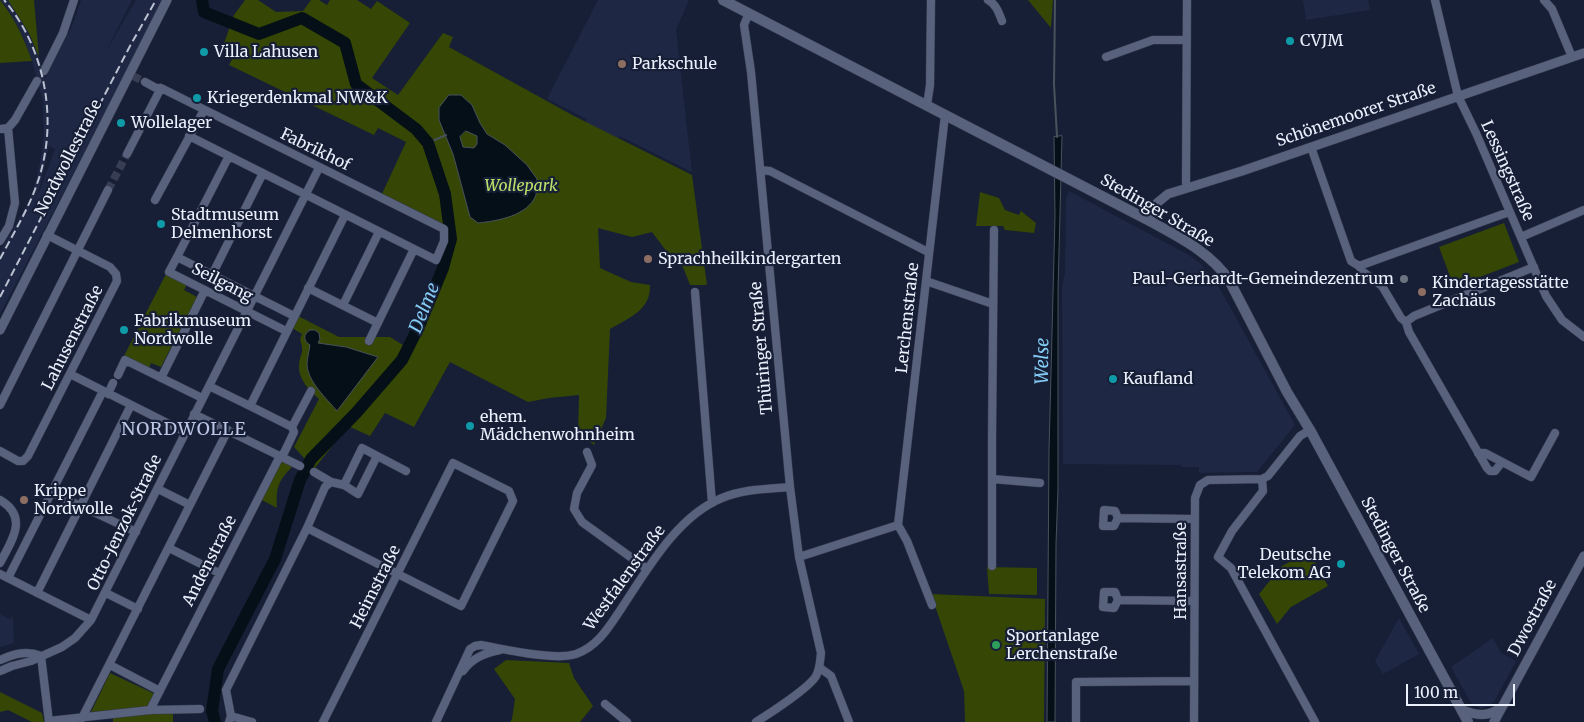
<!DOCTYPE html>
<meta charset="utf-8">
<style>
body{margin:0}
#map{position:relative;width:1584px;height:722px;overflow:hidden;background:#171f36;font-family:Merriweather,serif}
canvas{display:block}
.scale{position:absolute;left:1406px;top:684px;width:109px;height:22px;box-sizing:border-box;border:2px solid #ebf0fd;border-top:0;padding-left:6px;font-size:15px;line-height:18px;white-space:nowrap;color:#ebf0fd;-webkit-text-stroke:4px #171f36;paint-order:stroke}
</style>
<div id="map">
<canvas width="1584" height="722"></canvas>
<div class="scale">100 m</div>
</div>
<script>
const g = document.querySelector('canvas').getContext('2d');
g.lineJoin = 'round';
function paint(path, color) { g.fillStyle = color; g.fill(path, 'evenodd'); }
function strokePath(path, color, width, dash) { g.strokeStyle = color; g.lineWidth = width; g.lineCap = dash ? 'butt' : 'round'; g.setLineDash(dash || []); g.stroke(path); }
function write(font, color, halo, rows, align = 'center') {
  g.font = font + ' Merriweather,serif'; g.lineWidth = 4.5; g.setLineDash([]); g.textBaseline = 'middle'; g.strokeStyle = halo; g.fillStyle = color; for (const [text, x, y, turn = 0] of rows) {
    g.save(); g.translate(x, y); g.rotate((+turn || 0) * Math.PI / 180); g.textAlign = isNaN(turn) ? turn : align; if (halo) g.strokeText(text, 0, 0); g.fillText(text, 0, 0); g.restore();
  }
}
const built = new Path2D(`
 M0 0H8L29 33 39 57 45 79 73 24 81 0H132L105 53 136 0H164L0 314V252L29 201 38 174 44 137 43 102 32 61 23 37 8 9ZM49 146 55 149 41 187 33 202 40 187Z
 M598 0H689L676 30 692 172 620 136 610 154 579 139 587 119 547 99Z
 M1303 0H1368L1370 10 1306 20Z
 M1069 191 1189 255 1201 264 1219 287 1295 425 1257 472 1199 473V467H1182L1181 465 1063 464 1062 287 1065 273 1066 198Z
 M0 614 9 619 13 617 14 643 0 647Z
 M1399 618 1419 654 1383 674 1375 661Z
 M1493 638 1501 653 1516 661 1494 702 1488 706 1481 709 1471 703 1451 667Z`);
const green = new Path2D(`
 M0 0C15 18 24 39 32 61L0 63Z
 M8 0H34L39 57 29 33Z
 M245 0H258L276 12 303 11 311 0H319L327 5 330 0H357L371 9 377 1 410 23 372 78 398 95 443 33 453 37 449 47 574 116 692 175 707 285H690L683 267 670 256 652 232 632 237 598 228 600 268 631 282 650 285C651 310 629 318 610 329L606 418 594 445 578 433 579 395 549 398 528 402 450 362 414 427 385 413 370 436 348 426 314 469 294 447 319 399C310 391 298 379 299 366 300 351 305 356 300 339L302 334 292 328 298 316 339 337H390L403 345 423 305 439 265 447 241 445 228 381 196 406 142 378 128 374 135 229 65 236 52 223 46 234 15Z
 M1028 0H1053L1051 28Z
 M980 192 999 198 1005 210 1019 215 1021 211 1036 223 1034 233 1005 230 1003 226H976Z
 M1504 223 1519 262 1454 287 1439 247Z
 M166 274 187 284 184 290 197 297 161 367 151 363 149 368 124 356Z
 M281 460 293 466C278 481 276 487 277 508L260 499Z
 M1309 551 1328 586 1291 607 1277 624 1259 594 1282 566Z
 M987 567 1037 568V595L989 594Z
 M931 594 1045 599 1044 722H965L964 691Z
 M506 660 569 663 574 678 593 706 580 722H510L512 719 515 699 494 669Z
 M110 673 155 694 149 707 91 712Z
 M0 692 42 713 44 722H32L8 710 0 712Z
 M173 711V722H113V717Z`);
const water = new Path2D(`
 M449 95H461L472 105 480 123 487 134 505 145 527 165 537 179C537 184 537 190 536 195 528 216 497 221 478 223L470 217 453 154 439 120V108ZM466 131 477 136V144L474 148 463 147 460 137Z
 M1062 136 1058 290V489L1056 544 1055 722H1047L1049 451 1055 216 1054 137Z
 M310 330H315L319 333 320 339 318 343 346 347 378 357 337 411C327 399 308 382 307 365 307 358 309 352 310 345 303 341 303 334 310 330Z`);
const stream = new Path2D(`
 M1055 0 1054 84 1057 137
 M428 143 446 135`);
const river = new Path2D(`
 M202 0 204 12 259 34 302 18 345 43 356 84 416 129 428 143 445 194 451 239 443 268 420 324 402 360 356 413 311 459 300 480 275 559 218 669 212 711 215 722`);
const minorTunnel = new Path2D(`
 M133 76 145 82
 M108 190 127 154`);
const minor = new Path2D(`
 M988 0C996 4 999 13 1002 21
 M1187 0 1186 182 1187 187
 M1435 0 1458 96 1476 133 1546 296 1562 320 1584 337
 M1544 0 1552 9 1572 57
 M749 13 744 25 751 72 790 487 799 557 821 653C820 661 820 669 816 676 809 688 769 714 756 722
 M1106 57 1153 40H1186
 M44 71 63 33 74 0
 M145 82 156 88H161L444 229V241L436 260 189 136
 M927 105 930 85 931 0
 M0 129 8 128 15 120 37 81
 M1311 147 1351 261 1359 266 1362 271 1382 286 1401 318 1406 322 1409 332 1487 468 1490 471H1495L1502 462
 M127 154 161 88
 M760 170 770 171 928 252
 M155 200 204 110
 M1521 237 1584 210
 M0 241 9 226 15 203 8 128
 M177 257 229 156
 M1359 266 1509 212
 M212 275 263 173
 M926 281 993 304
 M308 288 378 323
 M695 292 712 503
 M343 305 379 232
 M1406 322 1414 316 1534 267
 M286 331 169 272 177 257 294 316
 M369 341 414 249
 M70 374 185 432
 M118 375 125 360 202 398
 M161 378 205 290
 M209 386 250 406
 M311 391 292 427 250 406 345 215
 M108 394 113 383
 M0 405 108 190
 M194 414 300 466
 M0 451 18 461H23L28 456 117 281 116 274 110 267 47 235
 M587 452 592 465 577 493 574 509 582 522 647 569
 M1478 453H1485L1531 477 1555 433
 M314 472 331 482 344 485 362 448 406 471
 M992 479 1040 483
 M1262 479 1263 491 1232 531 1218 557 1231 568 1315 722
 M344 485 358 494 377 456
 M158 489 190 505
 M51 492 136 532
 M0 500C29 517 12 540 0 563
 M1118 518 1114 526H1103L1104 510 1115 511 1118 518 1194 519
 M307 528 461 606 513 501 509 491 453 463 323 722
 M169 548 219 573
 M799 557 898 525
 M992 566V438L994 230
 M0 574 91 620
 M8 578 103 391
 M37 593 131 405
 M106 593 138 609
 M1118 600 1114 608 1103 607 1104 592H1115L1118 600 1194 601
 M932 605 907 541 898 525 945 115
 M41 656 49 722
 M0 660C14 654 26 650 41 656
 M110 665 160 691
 M820 668 831 676 849 722
 M0 671 12 666 31 661 62 647 75 638 91 620 319 168
 M463 671C472 658 485 653 500 650
 M605 704 627 722
 M150 710 280 456 284 453 294 432 292 427
 M231 716 252 722
 M82 718 228 430
 M49 721 150 710 200 709
 M229 722 231 716 226 690 307 528 325 487 331 482
 M436 722 470 649 475 646 481 645C504 649 554 661 576 654 598 646 609 627 621 609 647 570 677 516 722 498 743 489 768 489 790 487
 M1076 722V682L1194 681
 M1194 722 1195 498 1200 485 1208 480 1262 479 1268 476 1300 436 1310 430`);
const tertiary = new Path2D(`
 M1148 220 1157 203 1168 194 1242 171 1584 53
 M0 330 167 0
 M1462 710C1478 716 1488 717 1502 707
 M1494 722 1584 556`);
const secondary = new Path2D(`
 M723 0 1148 220C1178 237 1209 251 1229 280L1287 392 1310 430 1468 722`);
const rail = new Path2D(`
 M0 259C13 234 28 210 37 184 59 123 46 49 4 0
 M0 297 130 46 156 0`);
const markers = [
 [1290,41,5,"#0f9aa8"],
 [204,52,5,"#0f9aa8"],
 [622,64,5,"#8d6e63"],
 [197,98,5,"#0f9aa8"],
 [121,123,5,"#0f9aa8"],
 [161,224,5,"#0f9aa8"],
 [648,259,5,"#8d6e63"],
 [1404,279,5,"#6b7280"],
 [1422,292,5,"#8d6e63"],
 [124,330,5,"#0f9aa8"],
 [1113,379,5,"#0f9aa8"],
 [470,426,5,"#0f9aa8"],
 [24,500,5,"#8d6e63"],
 [1341,564,5,"#0f9aa8"],
 [996,645,5,"#2e9e5b"]
];
const poiNames = [
 ["CVJM",1300,41],
 ["Villa Lahusen",214,52],
 ["Parkschule",632,64],
 ["Kriegerdenkmal NW&K",207,98],
 ["Wollelager",131,123],
 ["Stadtmuseum",171,215],
 ["Delmenhorst",171,233],
 ["Sprachheilkindergarten",658,259],
 ["Paul-Gerhardt-Gemeindezentrum",1394,279,"right"],
 ["Kindertagesstätte",1432,283],
 ["Zachäus",1432,301],
 ["Fabrikmuseum",134,321],
 ["Nordwolle",134,339],
 ["Kaufland",1123,379],
 ["ehem.",480,417],
 ["Mädchenwohnheim",480,435],
 ["Krippe",34,491],
 ["Nordwolle",34,509],
 ["Deutsche",1331,555,"right"],
 ["Telekom AG",1331,573,"right"],
 ["Sportanlage",1006,636],
 ["Lerchenstraße",1006,654]
];
const streetNames = [
 ["Schönemoorer Straße",1356,115,-19],
 ["Fabrikhof",315,150,26],
 ["Nordwollestraße",69,158,-63],
 ["Lessingstraße",1507,171,66],
 ["Stedinger Straße",1157,211,30],
 ["Seilgang",222,283,27],
 ["Lerchenstraße",908,318,-84],
 ["Lahusenstraße",73,338,-63],
 ["Thüringer Straße",762,348,-95],
 ["Otto-Jenzok-Straße",125,523,-64],
 ["Stedinger Straße",1395,555,62],
 ["Andenstraße",210,561,-63],
 ["Hansastraße",1181,571,-90],
 ["Westfalenstraße",625,578,-54],
 ["Heimstraße",376,587,-63],
 ["Dwostraße",1533,618,-62]
];
const parkNames = [
 ["Wollepark",521,186]
];
const waterNames = [
 ["Delme",425,308,-68],
 ["Welse",1043,361,-89]
];
const neighbourhoodNames = [
 ["NORDWOLLE",184,430]
];
paint(built, '#1e2744');
paint(green, '#354605');
paint(water, '#040f17');
strokePath(water, '#49525c', 1);
strokePath(stream, '#49525c', 2);
strokePath(river, '#040f17', 12);
strokePath(minorTunnel, '#373e54', 8, [8, 4]);
strokePath(minor, '#373b4e', 9);
strokePath(tertiary, '#373b4e', 10);
strokePath(secondary, '#373b4e', 11);
strokePath(minor, '#58627d', 8);
strokePath(tertiary, '#58627d', 9);
strokePath(secondary, '#58627d', 10);
strokePath(rail, '#bbc1d0', 2, [8, 4]);
for (const [x, y, r, color] of markers) { const dot = new Path2D(); dot.arc(x, y, r, 0, 2 * Math.PI); g.fillStyle = color; g.fill(dot); strokePath(dot, '#171f36', 2); }
write('16px', '#ebf0fd', '#171f36', poiNames, 'left');
write('16px', '#ebf0fd', '#171f36', streetNames);
write('italic 16px', '#bce26b', '#171f36', parkNames);
write('italic 18px', '#85ccf5', '#171f36', waterNames);
g.letterSpacing = '1px';
write('18px', '#bbc6e5', '#171f36', neighbourhoodNames);
g.letterSpacing = '0px';
</script>
